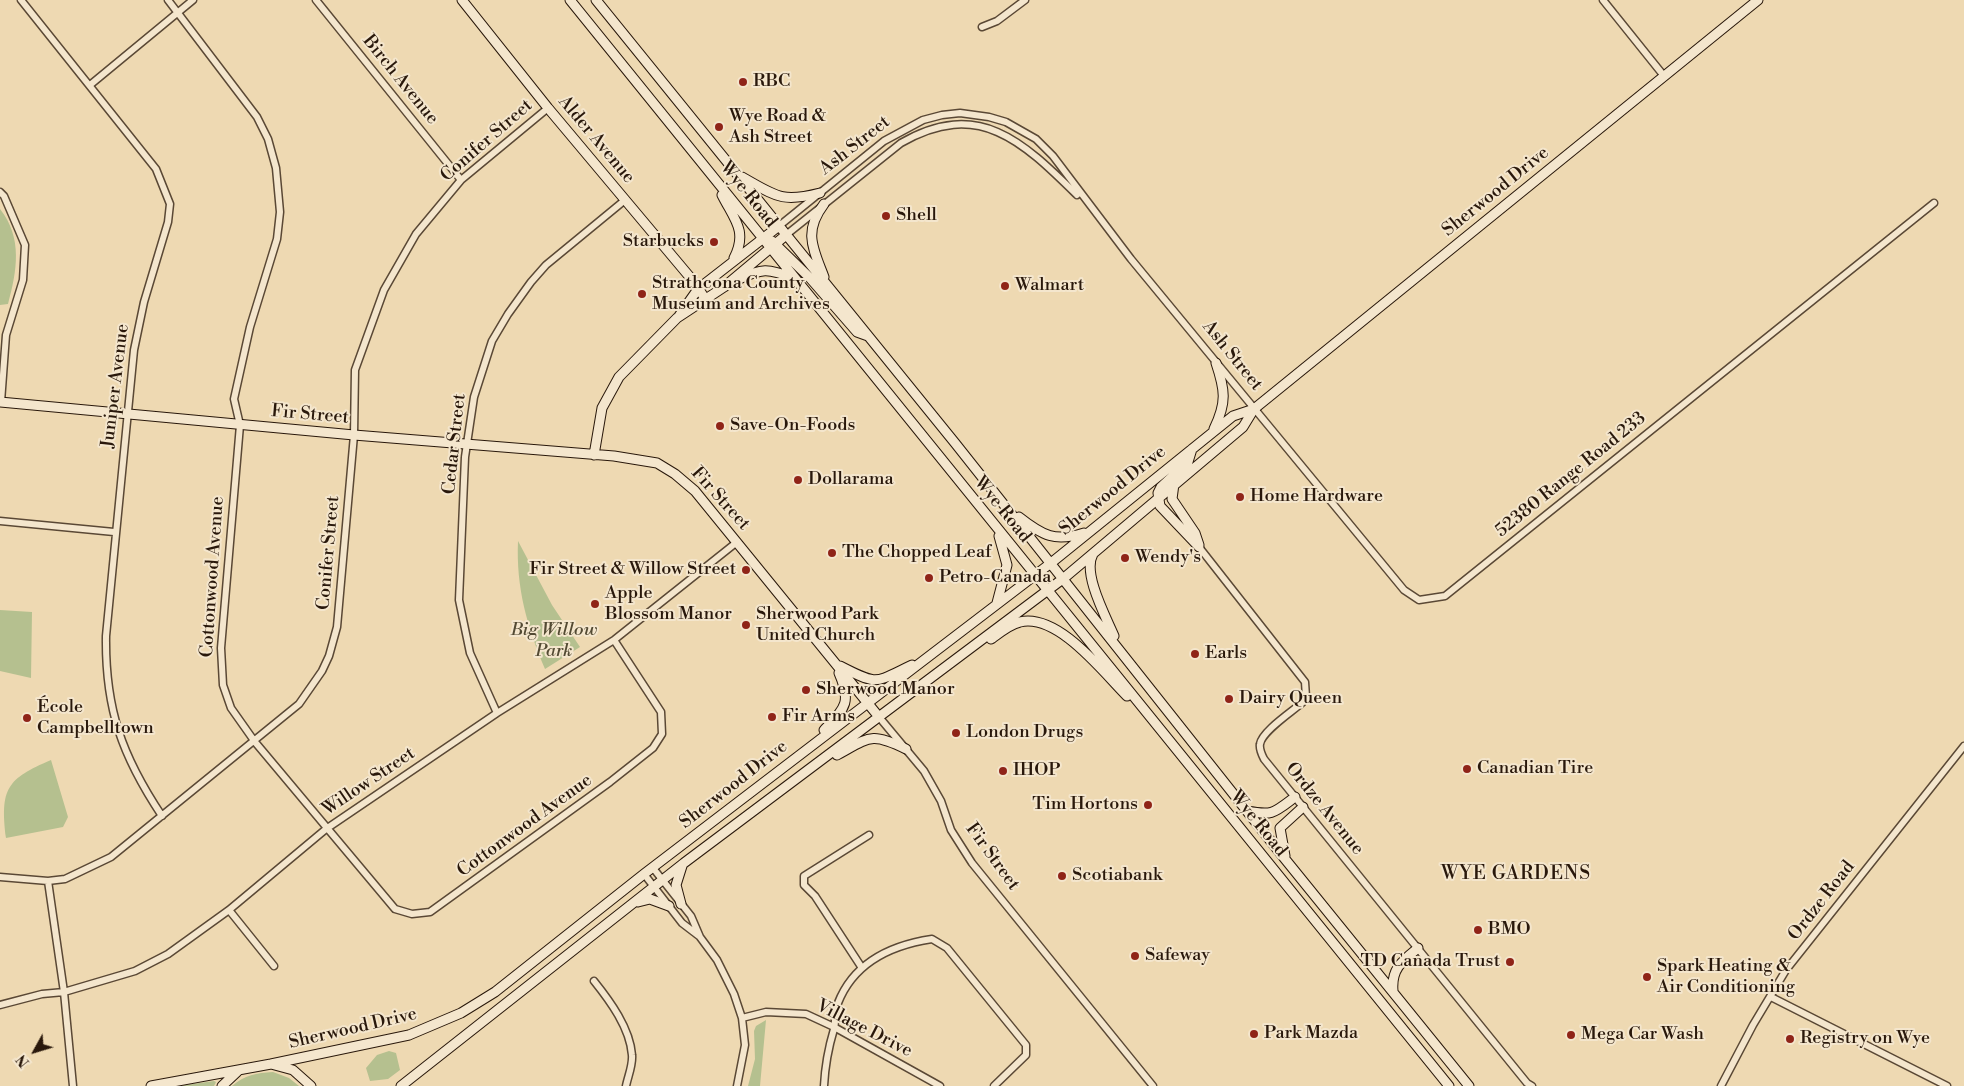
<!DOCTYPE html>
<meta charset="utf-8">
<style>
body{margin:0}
#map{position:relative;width:1964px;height:1086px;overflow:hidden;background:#eed9b2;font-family:"Libre Bodoni",serif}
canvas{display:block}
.north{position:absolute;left:10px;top:1026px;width:50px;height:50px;-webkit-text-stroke:4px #f4e6cd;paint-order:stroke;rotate:231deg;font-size:14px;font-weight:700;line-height:20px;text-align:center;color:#29180b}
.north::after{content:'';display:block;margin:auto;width:18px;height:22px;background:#29180b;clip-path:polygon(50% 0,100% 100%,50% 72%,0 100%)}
</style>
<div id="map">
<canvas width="1964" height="1086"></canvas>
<div class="north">N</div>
</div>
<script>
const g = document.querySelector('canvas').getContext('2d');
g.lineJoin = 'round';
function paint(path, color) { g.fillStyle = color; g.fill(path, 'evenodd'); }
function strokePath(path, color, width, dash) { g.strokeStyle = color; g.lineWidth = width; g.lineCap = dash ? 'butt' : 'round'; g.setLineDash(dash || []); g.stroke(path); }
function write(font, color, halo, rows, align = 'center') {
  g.font = font + ' "Libre Bodoni",serif'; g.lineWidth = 4; g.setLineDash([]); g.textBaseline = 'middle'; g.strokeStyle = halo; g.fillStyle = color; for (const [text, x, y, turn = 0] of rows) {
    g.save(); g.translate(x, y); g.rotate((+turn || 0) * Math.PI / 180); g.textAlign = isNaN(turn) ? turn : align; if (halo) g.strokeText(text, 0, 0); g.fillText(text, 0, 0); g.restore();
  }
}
const green = new Path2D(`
 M0 209C23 238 17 271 8 304L0 305Z
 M518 541 552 605 580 647 545 669C527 626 516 588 518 541Z
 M0 610 32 612 31 678 0 671Z
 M51 760 68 817 63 827 6 838C0 788 7 779 51 760Z
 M766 1020 760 1086H748L755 1059 754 1031 756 1026Z
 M389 1051 396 1053 400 1070 388 1079 370 1081 366 1068 377 1055Z
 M273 1072 289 1078 299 1086H232C245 1075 256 1073 273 1072Z
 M214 1081 216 1082 214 1086H178Z`);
const street = new Path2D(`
 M21 0 156 169 170 204 168 222 144 302 134 350 106 636C105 709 122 756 162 816
 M168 0 257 117 268 139 276 168 280 212 277 239 250 327 234 399 240 425 221 648 223 685 231 708 255 742 395 909 412 914 430 912 610 782 653 748 662 734 661 712 614 640
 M316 0 461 180
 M1603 0 1664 76
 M982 27 997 21 1025 0
 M90 85 193 0
 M0 192 4 196 25 245 23 280 6 335 1 402
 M779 226 884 141 923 120 942 115 960 113 989 117 1006 122 1036 139 1053 156 1131 259 1404 590 1419 600 1445 596 1934 203
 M786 235 901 143C979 98 1023 142 1077 195
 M0 521 114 532
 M1199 547 1305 682 1306 697 1303 702C1293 711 1262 731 1260 744 1259 749 1262 755 1264 759L1527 1083 1532 1086
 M497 713 470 653 459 600 465 457 474 397 492 341 508 314 531 282 546 265 625 200
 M879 717 924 771 941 801 951 830 972 863 1153 1086
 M653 868 691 916 700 937 717 960 734 994 742 1018 745 1045 737 1086
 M644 874 682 923 699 936
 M0 877 48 881 65 879 111 857 299 704 322 671 329 656 337 627 354 435 355 370 384 290 416 234 461 180 548 108
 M48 881 64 992 73 1086
 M229 910 274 966
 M862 968 815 896 804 885V876L869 835
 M594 981C610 1001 630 1028 632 1055 633 1065 628 1076 626 1086
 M1771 997 1947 1086
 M0 1005 42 994 64 992 135 971 168 954 229 910 326 829 497 713 614 640 737 542
 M742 1018 766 1012 806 1014 834 1027 940 1086
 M824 1086C825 1066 828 1049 834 1029 836 1021 834 1011 838 1003 854 962 892 945 932 939L947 948 1026 1045V1055L994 1086
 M1721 1086 1753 1025 1786 970 1964 746`);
const secondary = new Path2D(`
 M462 0 548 108 694 282 706 300
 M570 0 1449 1086
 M596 0 955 443 1285 859 1469 1086
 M742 177C776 196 781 203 820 193
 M722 195C734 219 748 231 734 258
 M824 204C803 232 813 248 824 277
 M772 241 810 278 857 332 868 336
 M737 280C762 268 768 268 793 278
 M679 316 698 289 779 226
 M0 402 354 435 614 456 657 463 675 474 695 491 879 717
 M1214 429C1227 402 1225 390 1216 363
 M1192 449 1188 462 1161 487 1158 493 1160 506 1199 547
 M594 455 602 408 619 377 677 318 724 287 786 235
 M1174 484 1172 499 1195 533 1199 545
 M1019 517C1043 536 1055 542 1084 533
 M1093 554C1082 573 1106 617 1114 636
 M997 603 1007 565 999 536
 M991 639C999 633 1010 624 1020 622 1058 613 1103 672 1127 696
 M840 666C879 686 874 683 912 665
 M824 730C845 708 852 703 839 673
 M837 755C870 737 871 732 906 749
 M1247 811C1273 816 1274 813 1295 797
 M1285 856 1280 828 1303 807
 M638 902 650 899 669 906
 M681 904 676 885 682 866
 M1393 991C1391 969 1402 961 1418 948
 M271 1064 409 1035 461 1013 495 992 644 874 1051 563 1233 416 1254 409
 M151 1086 271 1064 293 1070 311 1086
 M222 1086 238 1071
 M401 1086 684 863 1064 578 1243 427 1254 409 1758 0`);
const markers = [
 [743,82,5,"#8f2418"],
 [719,127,5,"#8f2418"],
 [886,216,5,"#8f2418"],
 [714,242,5,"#8f2418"],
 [1005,286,5,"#8f2418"],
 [642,294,5,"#8f2418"],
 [720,426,5,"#8f2418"],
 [798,480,5,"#8f2418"],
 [1240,497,5,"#8f2418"],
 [832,553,5,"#8f2418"],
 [1125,558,5,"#8f2418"],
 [746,570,5,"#8f2418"],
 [929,578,5,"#8f2418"],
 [595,604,5,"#8f2418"],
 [746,625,5,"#8f2418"],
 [1195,654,5,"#8f2418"],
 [806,690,5,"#8f2418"],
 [1229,699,5,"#8f2418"],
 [772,717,5,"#8f2418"],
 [27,718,5,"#8f2418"],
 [956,733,5,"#8f2418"],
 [1467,769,5,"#8f2418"],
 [1003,771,5,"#8f2418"],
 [1148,805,5,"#8f2418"],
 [1062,876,5,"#8f2418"],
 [1478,930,5,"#8f2418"],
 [1135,956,5,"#8f2418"],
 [1510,962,5,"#8f2418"],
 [1647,977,5,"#8f2418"],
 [1254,1034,5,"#8f2418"],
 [1571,1035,5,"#8f2418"],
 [1790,1039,5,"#8f2418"]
];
const streetNames = [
 ["Birch Avenue",400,80,51],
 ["Alder Avenue",596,140,50],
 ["Conifer Street",487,141,-41],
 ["Ash Street",855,146,-38],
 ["Sherwood Drive",1496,192,-39],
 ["Wye Road",748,195,51],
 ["Ash Street",1232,356,51],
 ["Juniper Avenue",116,386,-83],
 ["Fir Street",310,415,5],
 ["Cedar Street",455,444,-84],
 ["52380 Range Road 233",1571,475,-39],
 ["Sherwood Drive",1113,491,-39],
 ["Fir Street",720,499,48],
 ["Wye Road",1002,510,51],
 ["Conifer Street",329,553,-85],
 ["Cottonwood Avenue",213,577,-86],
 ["Willow Street",369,782,-34],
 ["Sherwood Drive",734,785,-38],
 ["Ordze Avenue",1324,809,51],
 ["Wye Road",1258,824,51],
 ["Cottonwood Avenue",525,826,-36],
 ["Fir Street",992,857,54],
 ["Ordze Road",1822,901,-52],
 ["Sherwood Drive",353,1029,-13],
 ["Village Drive",864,1029,27]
];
const poiNames = [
 ["RBC",753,82],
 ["Wye Road &",729,117],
 ["Ash Street",729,138],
 ["Shell",896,216],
 ["Starbucks",704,242,"right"],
 ["Strathcona County",652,284],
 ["Museum and Archives",652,305],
 ["Walmart",1015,286],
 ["Save-On-Foods",730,426],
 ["Dollarama",808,480],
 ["Home Hardware",1250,497],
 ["The Chopped Leaf",842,553],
 ["Wendy's",1135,558],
 ["Fir Street & Willow Street",736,570,"right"],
 ["Petro-Canada",939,578],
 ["Apple",605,594],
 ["Blossom Manor",605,615],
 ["Sherwood Park",756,615],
 ["United Church",756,636],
 ["Earls",1205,654],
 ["Sherwood Manor",816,690],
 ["Dairy Queen",1239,699],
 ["École",37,708],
 ["Campbelltown",37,729],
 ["Fir Arms",782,717],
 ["London Drugs",966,733],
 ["Canadian Tire",1477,769],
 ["IHOP",1013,771],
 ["Tim Hortons",1138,805,"right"],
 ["Scotiabank",1072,876],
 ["BMO",1488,930],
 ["Safeway",1145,956],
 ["TD Canada Trust",1500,962,"right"],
 ["Spark Heating &",1657,967],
 ["Air Conditioning",1657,988],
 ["Park Mazda",1264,1034],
 ["Mega Car Wash",1581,1035],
 ["Registry on Wye",1800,1039]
];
const parkNames = [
 ["Big Willow",554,631],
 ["Park",554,652]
];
const neighbourhoodNames = [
 ["WYE GARDENS",1516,874]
];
paint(green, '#b5c08f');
strokePath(street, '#5a4835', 9);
strokePath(secondary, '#29180b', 11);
strokePath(street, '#f4e6cd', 6);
strokePath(secondary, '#f4e6cd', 9);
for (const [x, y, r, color] of markers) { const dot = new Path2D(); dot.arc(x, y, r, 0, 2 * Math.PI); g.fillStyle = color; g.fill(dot); strokePath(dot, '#f4e6cd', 2); }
write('18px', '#29180b', '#f4e6cd', streetNames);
write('18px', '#29180b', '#f4e6cd', poiNames, 'left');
write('italic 18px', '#534a33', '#f4e6cd', parkNames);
g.letterSpacing = '1px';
write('19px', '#29180b', '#f4e6cd', neighbourhoodNames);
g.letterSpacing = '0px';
</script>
